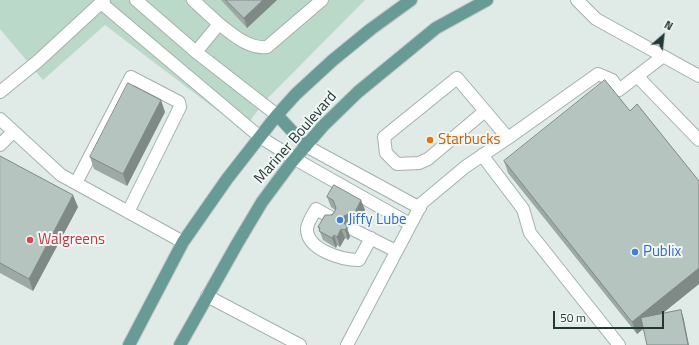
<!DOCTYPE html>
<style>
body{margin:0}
#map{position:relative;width:699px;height:345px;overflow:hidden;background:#e0eae7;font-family:"Titillium Web",sans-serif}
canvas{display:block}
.north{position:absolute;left:643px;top:16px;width:40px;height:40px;-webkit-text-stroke:3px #f0f7f4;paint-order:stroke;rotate:28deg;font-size:11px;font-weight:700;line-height:16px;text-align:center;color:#233836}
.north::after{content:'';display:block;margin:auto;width:14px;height:18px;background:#233836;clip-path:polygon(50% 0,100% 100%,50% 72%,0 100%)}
.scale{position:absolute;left:553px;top:311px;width:111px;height:18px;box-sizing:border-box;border:2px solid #233836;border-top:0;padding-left:5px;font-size:12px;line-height:14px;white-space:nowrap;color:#233836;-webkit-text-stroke:3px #f0f7f4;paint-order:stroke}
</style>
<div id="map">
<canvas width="699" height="345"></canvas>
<div class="north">N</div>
<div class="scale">50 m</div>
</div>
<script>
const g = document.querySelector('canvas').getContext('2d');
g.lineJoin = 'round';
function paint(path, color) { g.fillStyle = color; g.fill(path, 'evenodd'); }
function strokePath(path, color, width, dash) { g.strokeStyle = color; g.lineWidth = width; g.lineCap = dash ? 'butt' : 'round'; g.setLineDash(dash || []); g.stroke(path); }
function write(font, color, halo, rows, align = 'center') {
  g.font = font + ' "Titillium Web",sans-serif'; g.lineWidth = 4; g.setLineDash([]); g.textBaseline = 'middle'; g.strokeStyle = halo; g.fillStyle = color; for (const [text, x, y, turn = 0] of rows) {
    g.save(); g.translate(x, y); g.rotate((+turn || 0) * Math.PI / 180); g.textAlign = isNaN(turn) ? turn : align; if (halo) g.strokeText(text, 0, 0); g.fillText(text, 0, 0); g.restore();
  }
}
const green = new Path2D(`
 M0 0H365L264 102 243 130 105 25 43 80 0 29Z`);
const minor = new Path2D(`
 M136 0 196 52 277 115
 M193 0 219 24
 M577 0 596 19 699 76
 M101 3 260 137 295 159 410 224
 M196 52 219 24C234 35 248 49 267 47L322 0
 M637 76 699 140
 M0 92 38 61 104 0
 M485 111 428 159 419 163 397 164 386 153 384 137 457 78 508 138
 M0 119 61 175 183 242
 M0 145 13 132
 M306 146 420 208
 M482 155 523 209 530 233 619 345
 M76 183 131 77 179 102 180 107 128 212
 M332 218 316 209C313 215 307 223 307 229 307 250 342 260 359 260L371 238
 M354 230 396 251
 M207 296 300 345
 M347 345 422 203 465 167 508 138 598 74 612 80 619 90 662 57`);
const major = new Path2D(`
 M277 115 306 146
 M129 345 183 242 227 179 277 115 296 94 333 60 371 29 411 0
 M180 345 237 244 262 202 291 163 323 126 358 92 436 28 487 0`);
const wall = new Path2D(`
 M221 0H277L247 28Z
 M165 112 127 186 94 169 90 157Z
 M0 156 78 207 33 291 0 273Z
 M504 161 699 284 661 314 681 310 684 320 643 329 637 334 508 173Z
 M327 197 365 210 358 223H353L348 226 347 228 350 237 348 240 345 238 340 247 337 245 336 248 323 240 318 227 335 211V210L331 207Z`);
const shadedWall = new Path2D(`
 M263 0H277L247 28 244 18Z
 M161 100 165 112 127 186 123 174Z
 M73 195 78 207 33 291 29 279Z
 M361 200 365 210 358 223 354 214Z
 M350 213 353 223 348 226 347 228 350 237 348 240 345 230 343 221 344 216Z
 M341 229 345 238 340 247 337 237Z
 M334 235 337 245 336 248 332 238Z
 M699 268V284L637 334 632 322Z
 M681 310 684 320 689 345H688Z`);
const building = new Path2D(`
 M226 0H263L244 18Z
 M605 80 630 111 637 104 699 181V268L632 322 504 161Z
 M128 83 161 100 123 174 90 157Z
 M0 156 73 195 29 279 0 263Z
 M334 185 361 200 354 214 350 213 344 216 343 221 347 227 345 230 341 229 337 237 334 235 332 238 319 231 320 228 318 227 325 215H332L335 211 336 208 333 200 327 197Z
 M681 310 688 345H647L641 318Z`);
const markers = [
 [430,140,4,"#e8710a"],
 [340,220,4,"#3f7fe0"],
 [30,240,4,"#e0444e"],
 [635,252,4,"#3f7fe0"]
];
const streetNames = [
 ["Mariner Boulevard",296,138,-49]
];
const foodNames = [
 ["Starbucks",438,140]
];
const shopNames = [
 ["Jiffy Lube",348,220],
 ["Publix",643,252]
];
const healthNames = [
 ["Walgreens",38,240]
];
paint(green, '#bbd9c8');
strokePath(minor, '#a4b1ae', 14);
strokePath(major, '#c1c7c7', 14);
strokePath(minor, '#fff', 12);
strokePath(major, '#699b96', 12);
paint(wall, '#9da9a5');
paint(shadedWall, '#7f8986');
paint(building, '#b6c4c0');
strokePath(building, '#7f8986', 1);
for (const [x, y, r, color] of markers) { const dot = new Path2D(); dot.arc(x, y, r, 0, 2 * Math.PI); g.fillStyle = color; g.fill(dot); strokePath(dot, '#f0f7f4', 1.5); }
write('15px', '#233836', '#f0f7f4', streetNames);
write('15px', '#c56008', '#f0f7f4', foodNames, 'left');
write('15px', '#366cbe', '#f0f7f4', shopNames, 'left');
write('15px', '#be3a42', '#f0f7f4', healthNames, 'left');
</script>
